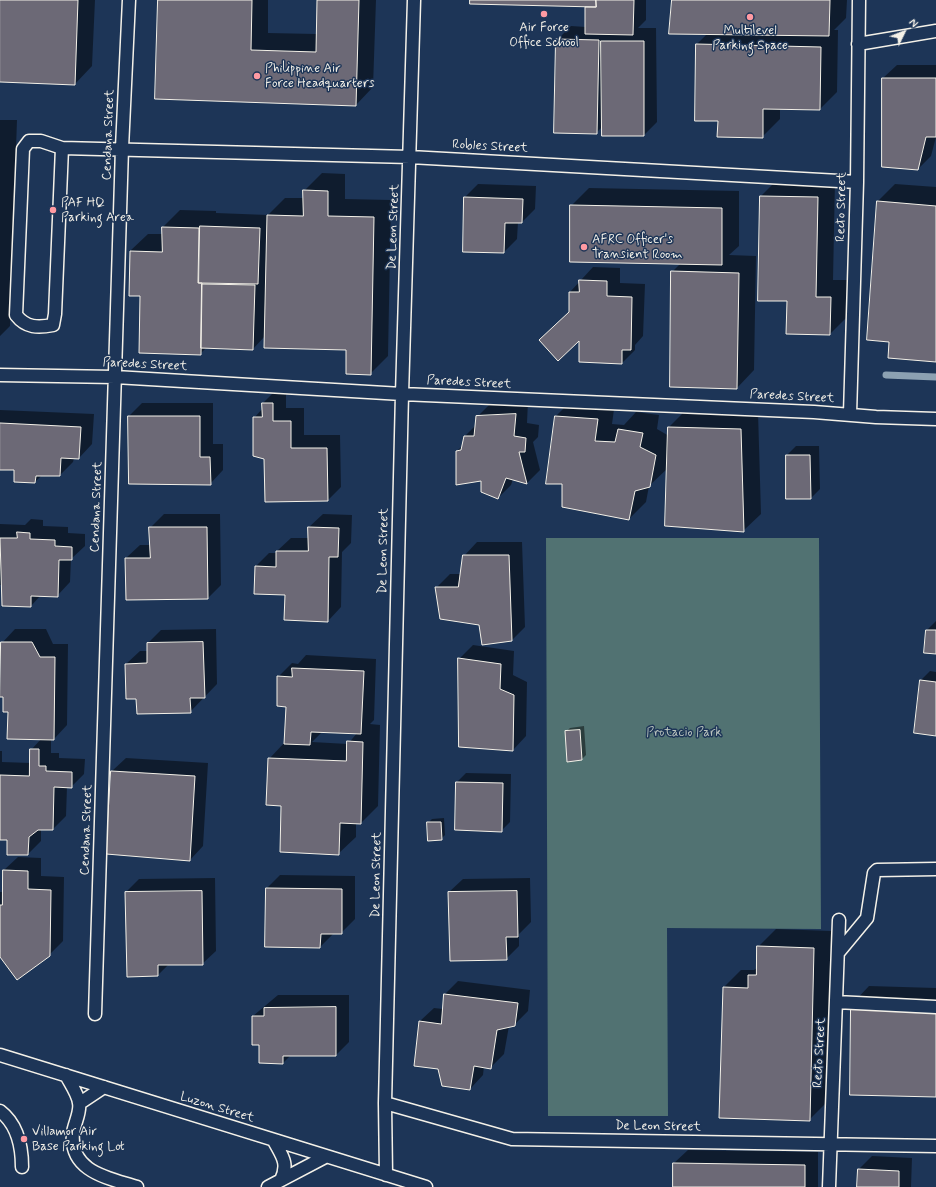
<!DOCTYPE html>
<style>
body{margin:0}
#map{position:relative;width:936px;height:1187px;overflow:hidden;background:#1d3557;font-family:Mynerve,sans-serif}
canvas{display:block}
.north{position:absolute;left:884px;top:12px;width:40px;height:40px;-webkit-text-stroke:3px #1d3557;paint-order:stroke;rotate:47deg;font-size:11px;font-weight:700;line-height:16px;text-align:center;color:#f4f1e8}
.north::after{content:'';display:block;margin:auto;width:14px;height:18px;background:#f4f1e8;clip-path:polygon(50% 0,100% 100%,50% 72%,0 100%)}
</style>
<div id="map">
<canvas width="936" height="1187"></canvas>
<div class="north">N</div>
</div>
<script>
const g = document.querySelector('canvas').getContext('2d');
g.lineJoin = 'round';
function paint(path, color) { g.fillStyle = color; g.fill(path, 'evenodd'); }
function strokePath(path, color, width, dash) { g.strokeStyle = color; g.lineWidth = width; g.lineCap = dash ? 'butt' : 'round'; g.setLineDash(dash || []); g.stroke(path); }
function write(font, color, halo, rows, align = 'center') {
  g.font = font + ' Mynerve,sans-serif'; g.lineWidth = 3; g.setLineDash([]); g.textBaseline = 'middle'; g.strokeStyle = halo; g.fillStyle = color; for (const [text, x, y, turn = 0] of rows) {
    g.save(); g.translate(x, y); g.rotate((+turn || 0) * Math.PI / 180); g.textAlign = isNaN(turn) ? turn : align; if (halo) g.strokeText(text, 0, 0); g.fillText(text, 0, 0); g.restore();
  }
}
const green = new Path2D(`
 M546 538H819L821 929 667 928 668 1116H548Z`);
const shadow = new Path2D(`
 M0 0H95L92 66 75 84 0 81Z
 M159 0H268V33L317 34 318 0H376L373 87 356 105 156 98Z
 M471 0H646V20L638 28H656L657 122 644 135 602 127 596 133 557 40 571 26 586 27V6Z
 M673 0H847L846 18 834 30H838L837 92 820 109 780 108V119L762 137 719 120 697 44 708 33Z
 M897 65H936V137L931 156 918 169 883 78Z
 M0 120H17L10 326 0 336Z
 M322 173 345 174V199L391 200 388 356 370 374 347 349 265 336 253 349 207 347 200 354 141 295 130 251 148 234H163V227L180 210 216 211V213L268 215 285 198H304V191Z
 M778 179 835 180 833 280H848L847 317 830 334 787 333 788 300 761 196Z
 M478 184 536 186 535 209 522 222H518L517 239 504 252 465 197Z
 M895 184 936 187V361L891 341 878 201Z
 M589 188 739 191V246L729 255 756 256 754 370 737 388 672 272 681 263 571 206Z
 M593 267 620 268V283L645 284 643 336 635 345V350L622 363 580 339 570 312V292Z
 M276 390H286V408H304V435H340L341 487 328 500 254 418 263 408V403Z
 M573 399 615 402 612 424 624 425 636 412 659 415 657 429 669 436V427L686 410 758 412 761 514 743 531 668 468 649 486 646 502 629 519 563 483 556 416Z
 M528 401 527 423 539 425 538 437 533 442 540 470 527 483 513 479 511 485 498 498 457 451 463 445 465 436 476 425 477 417 490 404Z
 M142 403H213V444H223V470L210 484 129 416Z
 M0 410 94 414 92 444 79 458H74L73 462 60 475H42L35 482 15 469H0Z
 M796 446H819L820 489 811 498 787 455Z
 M164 514H220L221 585 208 598 126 558 140 545H151L150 528Z
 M323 514 352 515 351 543 342 552 341 607 328 621 286 594 256 566 269 553H277V551L291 538H309V527Z
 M31 519 43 520V526L68 527V533L85 534V546L71 559 70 582 57 596 41 595 31 606 3 585H0V524L25 525Z
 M477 542H522L525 627 512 640 480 624 436 588 450 574H461L464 556Z
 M936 621V653L925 652 927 630Z
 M15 629H46L53 644H68L67 725 54 739H51V753H59V758L85 759 84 774 71 787H67L66 816 53 829H41V841L28 854 8 839 0 829V751H2V762L31 763V750L42 738 9 711 4 696H0L2 643Z
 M216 629 217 684 190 712 126 664 140 651H148V643L161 630Z
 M473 645 514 651 513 675 527 682 526 736 513 750 459 659Z
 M306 655 376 659 374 720 370 724 380 725 378 806 361 823H356V837L338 854 282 805 269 759 285 742 287 706 278 677 292 663 298 664ZM323 731 357 733 348 744 312 742Z
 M930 671 936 672V735L921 680Z
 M584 726 586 755 582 759 566 732 570 728Z
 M126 758 208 763 203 846 190 860 107 854 112 771Z
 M466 773 511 774 510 822 501 831 457 782Z
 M444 818 445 835 441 839 428 823 432 819Z
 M18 857 41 858V876L64 877 63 941 49 955H0V892H4V870Z
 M280 875 355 876V919L341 933 333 934 320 947 266 946 267 888Z
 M215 878 216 951 202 964H169L158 975 126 892 139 879Z
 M530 878 531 922 519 934V946L506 959 449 892 463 879Z
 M776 929 831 931 827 1102 809 1120 724 987 741 970H754L758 967V947Z
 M458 981 530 990 528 1011 514 1025 509 1026 504 1054 491 1067 484 1066 483 1075 470 1089 439 1068 420 1021 434 1008 443 1009 445 994Z
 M869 986 936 988V1096L852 1004Z
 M278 995H349V1042L336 1055H291L283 1063 260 1044 253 1016Z
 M688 1150 818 1152V1187H674V1163Z
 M872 1156 912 1158 911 1187H858L859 1169Z`);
const stream = new Path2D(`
 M886 375 936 377`);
const building = new Path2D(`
 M0 0H78L75 85 0 82Z
 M158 0H252L251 50 316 52 317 0H359L356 106 155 99Z
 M470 0H596V7L470 4Z
 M596 0H634L633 35 585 34V7H596Z
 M672 0H830L829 36 669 34Z
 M556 39 599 40 597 134 554 133Z
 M601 41H644V136H602Z
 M696 44 821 47 820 110 763 109V138L717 137 718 121H695Z
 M882 78H936V137H926L918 170 882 167Z
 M303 190 328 191V216L374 217 371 375 346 374V350L264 348 267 215 303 216Z
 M760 196 818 197 816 297H831L830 335 786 334 787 301H758Z
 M464 197 523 199 522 223H505L504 253 463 252Z
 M877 201 936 206V362L888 358 889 342 867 340Z
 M570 205 722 208V265L570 262Z
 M200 226 260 228 258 284 199 283Z
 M162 227 199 228 198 283H202L201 355 139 353 140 296H129L130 251 162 252Z
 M671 271 739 273 737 389 670 387Z
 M579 280 607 281V296L632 297 631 350H622V364L579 362V341L558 361 539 340 569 312V292H579Z
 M202 284 255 285 253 350 201 348Z
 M262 403H273V421H291V448H327L328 501 265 502 264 459 253 456V417H262Z
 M516 414 514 436 526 438 525 452H519L527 484 506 478 498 499 481 492V481L456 485V451L461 450 464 436H474L476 416Z
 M128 416H200V457H210L211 485 129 484Z
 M555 416 598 419 595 441 615 442 618 429 643 433 640 447 656 455 650 487 635 491 629 520 562 507V484H546Z
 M0 423 81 427 79 459 61 458 60 476H36L35 483 14 482V470H0Z
 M668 427 741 429 744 532 665 526Z
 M786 455H810L811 499H786Z
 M149 527H207L208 599 126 600 125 558H150Z
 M308 527 339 528 338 557H329L328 622 284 620 285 595 254 594 255 566 276 567V551H308Z
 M17 532 30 533V539L55 540V546L72 547V560H59L58 597 31 596V607L2 606 0 538H17Z
 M463 555H509L512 641 482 645 479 625 440 619 435 587H458Z
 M926 630H936V654L924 653Z
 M1 642H32L40 657H55L54 740 7 739 8 712H3V697H0Z
 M203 642 205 698H190L191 713 137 714 136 699H126L125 664 147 663V643Z
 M458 658 501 664 500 689 514 695 513 751 459 747Z
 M292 668 364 671 361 734 311 732 310 745 284 744 286 707 277 706V676L292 677Z
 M920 680 936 682V736L914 733Z
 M580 730 582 760 567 762 565 731Z
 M347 741 363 742 361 824 340 823 339 855 280 852 281 806 266 805 268 758 346 761Z
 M30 749H39V766H46V771L72 772V788L54 787 53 830H38L29 837 28 855H7V840H0V775L29 776Z
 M111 771 195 776 190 861 106 854Z
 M456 782 503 783 502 832 455 830Z
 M427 822H441L442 840 428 841Z
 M3 870 28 871V889L51 890 50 956 17 980 0 957V905H2Z
 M266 888 342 889V934H321L320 948 265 947Z
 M202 891 203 965H158V976L127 977 125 892Z
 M517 891 518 937H506L507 960 450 961 448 892Z
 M757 946 814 948 810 1121 719 1118 723 987 748 988V975H756Z
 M444 994 518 1003 515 1026 497 1030 491 1069 474 1066 470 1090 442 1086 438 1069 414 1066 419 1021 441 1024Z
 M851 1003 936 1005V1097L850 1095Z
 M336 1007V1056H283V1064L259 1063V1045H252V1016H264V1008Z
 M673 1163 805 1165V1187H673Z
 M858 1169 899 1171V1187H857Z`);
const service = new Path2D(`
 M858 44 936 31
 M62 148 55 314 53 325C38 328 26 328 16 315L23 149 29 141H41L62 148 410 157 857 182
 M0 375 115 377 402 394 814 412 876 417 936 419
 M850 414 857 182 859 0
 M838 953 867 918 874 873 877 870 936 869
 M836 1002 936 1007
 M95 1014 122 148 129 0
 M0 1055 426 1187
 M66 1075C70 1083 78 1094 79 1103 81 1112 74 1124 73 1133 69 1172 109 1178 137 1187
 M80 1103 104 1087
 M385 1103 512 1139 936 1146
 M0 1111C17 1124 22 1147 22 1167
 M274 1141C282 1156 289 1163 281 1180
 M386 1175 385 1103 402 394 414 0
 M268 1187 325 1157
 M829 1187 839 920`);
const markers = [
 [544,14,4,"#ff9aa2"],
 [750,17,4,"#ff9aa2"],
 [257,76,4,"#ff9aa2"],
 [53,210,4,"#ff9aa2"],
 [584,247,4,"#ff9aa2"],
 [24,1139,4,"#ff9aa2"]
];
const poiNames = [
 ["Air Force",544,28,"center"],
 ["Office School",544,43,"center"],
 ["Multilevel",750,31,"center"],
 ["Parking Space",750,46,"center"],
 ["Philippine Air",265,69],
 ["Force Headquarters",265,84],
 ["PAF HQ",61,203],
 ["Parking Area",61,218],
 ["AFRC Officer's",592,240],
 ["Transient Room",592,255],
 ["Villamor Air",32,1132],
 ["Base Parking Lot",32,1147]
];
const streetNames = [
 ["Cendana Street",109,135,-88],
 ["Robles Street",490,147,3],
 ["Recto Street",842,207,-89],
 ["De Leon Street",394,227,-88],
 ["Paredes Street",145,365,3],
 ["Paredes Street",469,383,3],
 ["Paredes Street",792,397,3],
 ["Cendana Street",97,507,-88],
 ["De Leon Street",384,551,-89],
 ["Cendana Street",87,830,-88],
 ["De Leon Street",377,875,-89],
 ["Recto Street",820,1053,-87],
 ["Luzon Street",217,1108,17],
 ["De Leon Street",658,1127,1]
];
const parkNames = [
 ["Protacio Park",684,733]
];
paint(green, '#517272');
paint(shadow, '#0007');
strokePath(stream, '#8ca1b2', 7);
paint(building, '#6c6976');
strokePath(building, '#f4f1e8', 1);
strokePath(service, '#f4f1e8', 15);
strokePath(service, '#1d3557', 12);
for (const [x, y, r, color] of markers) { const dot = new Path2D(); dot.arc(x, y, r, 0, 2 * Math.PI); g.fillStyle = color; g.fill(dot); strokePath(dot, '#1d3557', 1.5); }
write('13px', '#f4f1e8', '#1d3557', poiNames, 'left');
write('13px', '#f4f1e8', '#1d3557', streetNames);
write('13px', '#bbc5bf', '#1d3557', parkNames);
</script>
